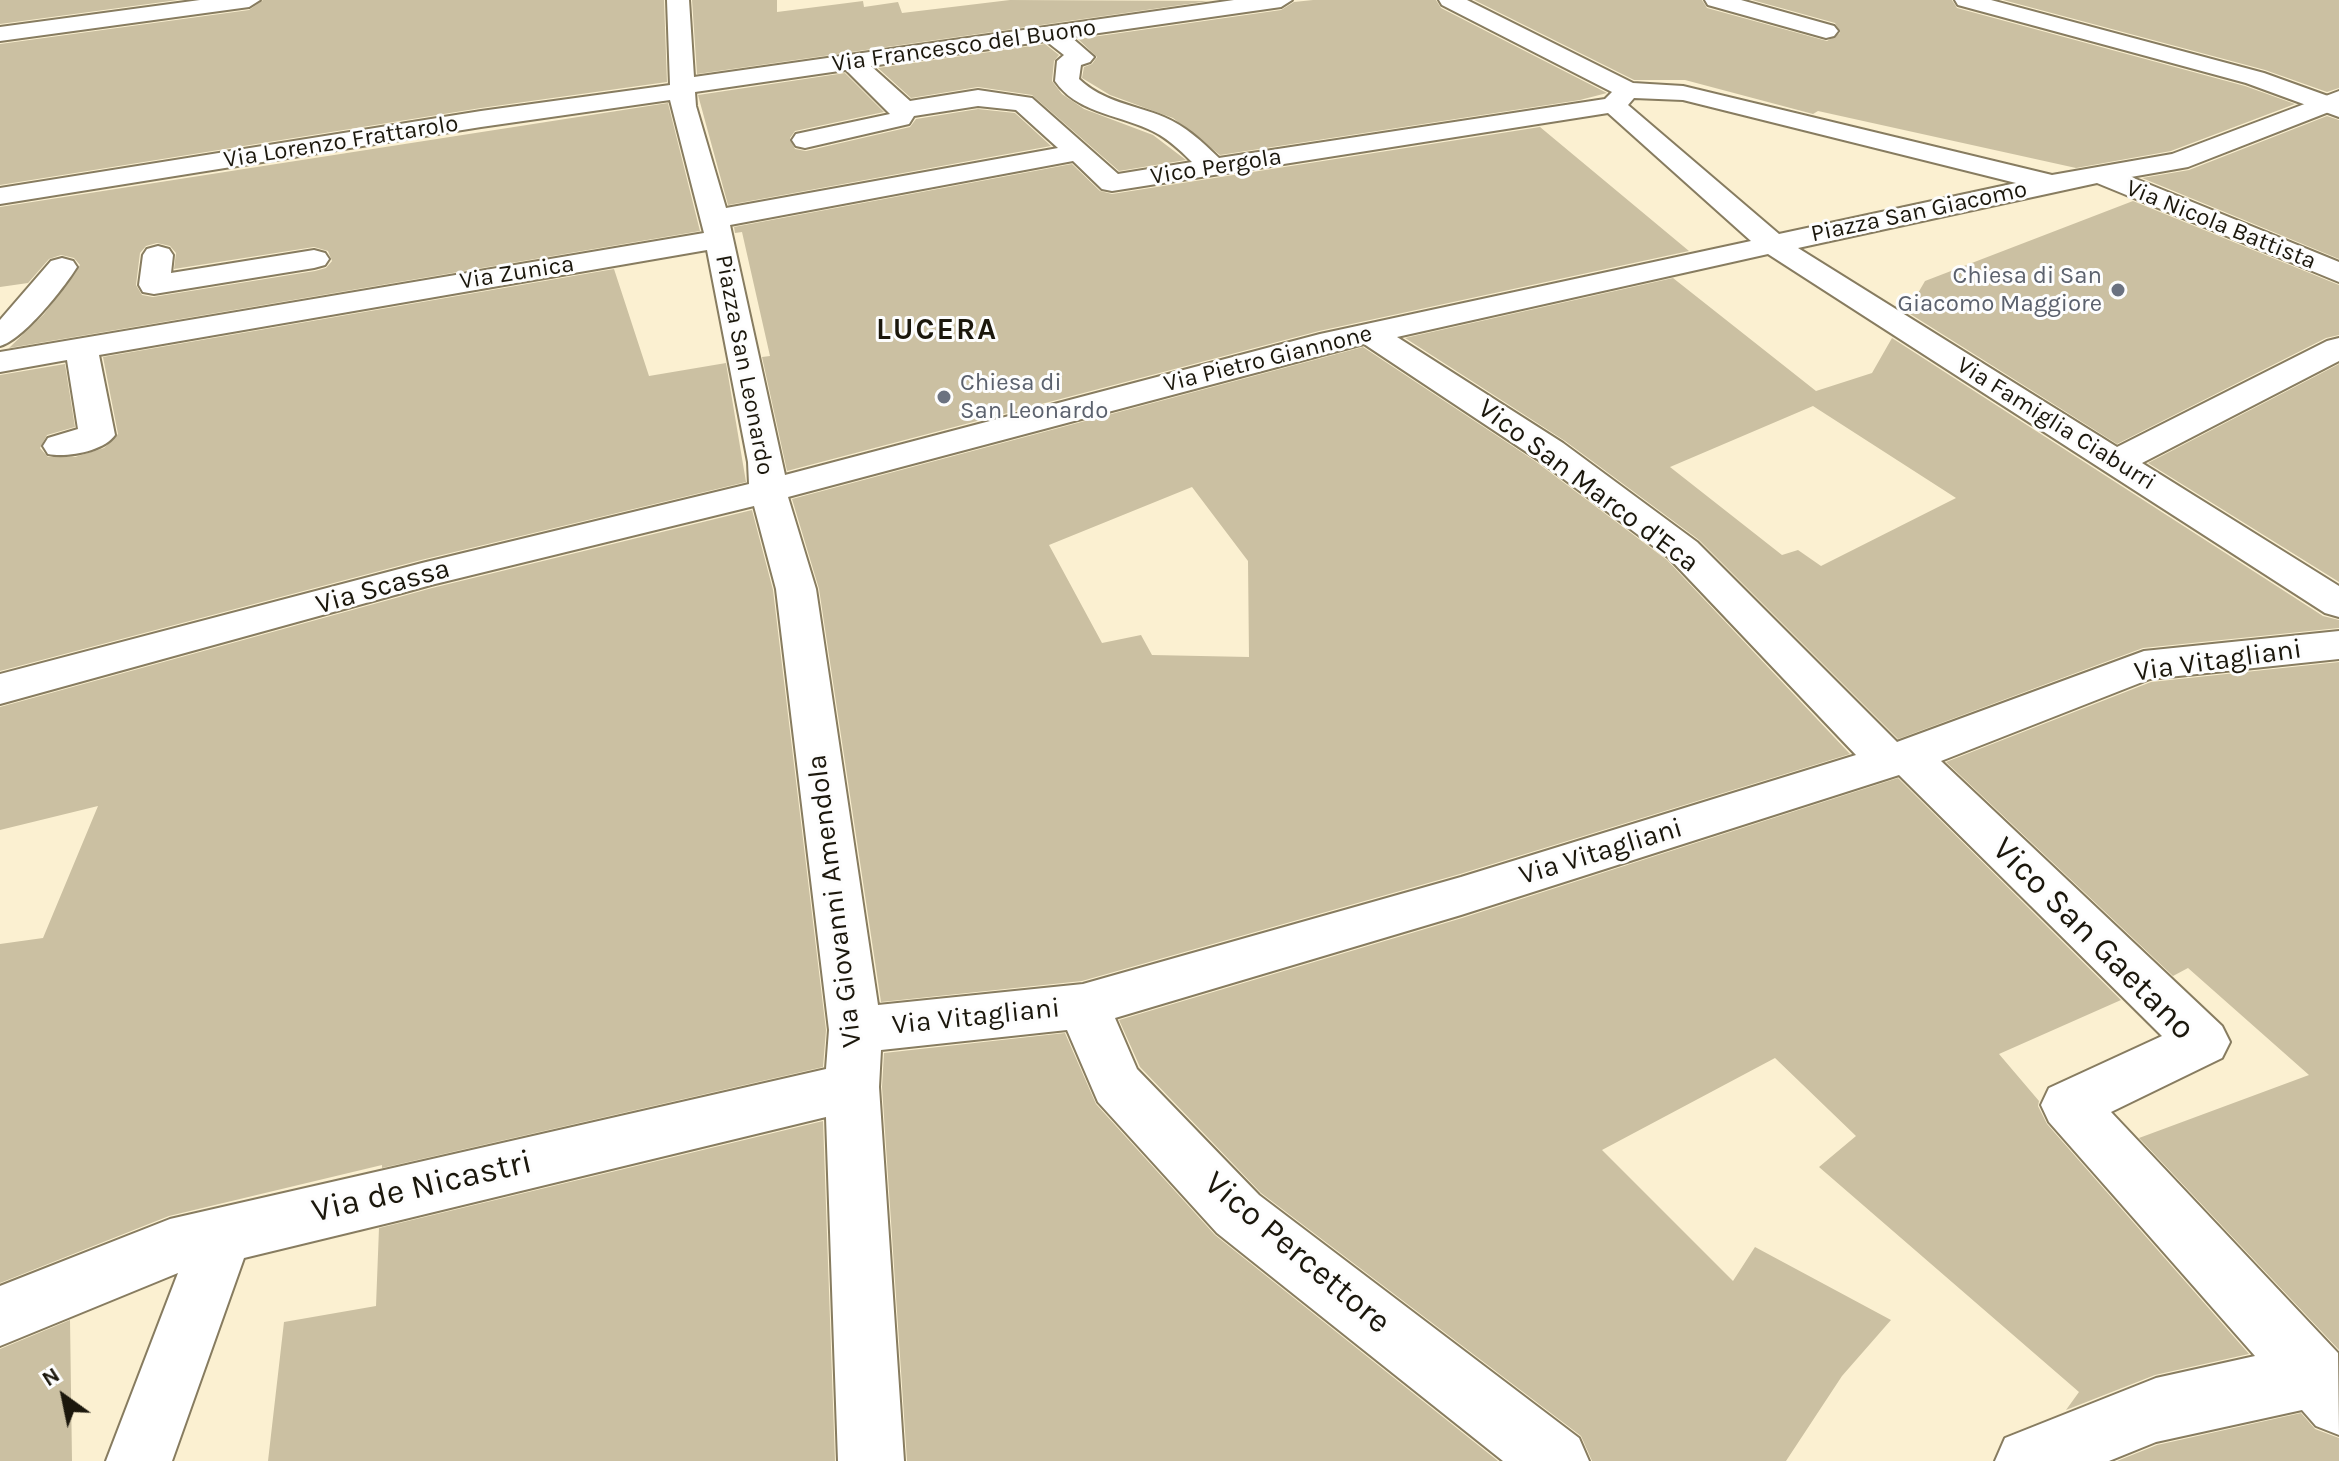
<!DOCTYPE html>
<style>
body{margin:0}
#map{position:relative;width:2339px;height:1461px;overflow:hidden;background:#fbf0d1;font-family:Karla,sans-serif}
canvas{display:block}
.north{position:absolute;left:24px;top:1357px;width:80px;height:80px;-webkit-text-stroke:6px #fdfdfd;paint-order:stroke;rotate:327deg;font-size:22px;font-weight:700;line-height:32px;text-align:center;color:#1b170c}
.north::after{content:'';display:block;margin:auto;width:28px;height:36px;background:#1b170c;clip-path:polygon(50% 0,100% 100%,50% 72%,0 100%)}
</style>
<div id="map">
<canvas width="2339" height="1461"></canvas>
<div class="north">N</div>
</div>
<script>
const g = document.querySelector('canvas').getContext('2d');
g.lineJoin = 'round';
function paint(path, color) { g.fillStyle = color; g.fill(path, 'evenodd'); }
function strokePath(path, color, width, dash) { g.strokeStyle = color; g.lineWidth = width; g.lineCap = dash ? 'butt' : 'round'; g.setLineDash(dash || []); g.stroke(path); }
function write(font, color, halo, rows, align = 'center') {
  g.font = font + ' Karla,sans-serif'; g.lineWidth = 6; g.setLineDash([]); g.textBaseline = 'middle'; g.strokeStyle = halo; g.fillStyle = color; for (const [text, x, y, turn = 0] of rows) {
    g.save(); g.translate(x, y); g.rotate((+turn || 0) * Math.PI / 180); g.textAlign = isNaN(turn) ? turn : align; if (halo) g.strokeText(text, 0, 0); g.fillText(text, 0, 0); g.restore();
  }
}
const building = new Path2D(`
 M0 0H178L0 24Z
 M263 0H664L667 82 481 108 0 185V44L249 10Z
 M692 0H777V12L863 1 864 7 898 2 902 13 1010 0 1209 1 697 74Z
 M1313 0H1436L1441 8 1607 93 1580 100 1220 155 1173 118 1110 95 1082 78 1084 67 1092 64 1097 57 1078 39 1281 10 1294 2Z
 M1474 0H1702L1707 8 1827 41 1840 33 1835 23 1752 0H1952L1957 8 2245 86 2295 104 2171 151 2076 168 1818 111 1813 114 1685 80H1634Z
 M2003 0H2339V88L2327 92 2265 70Z
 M1045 44 1059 55 1054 61 1052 81 1062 94 1084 109 1153 135 1186 160 1119 171 1032 95 978 87 911 98 878 68Z
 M845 73 884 112 795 131 790 138 795 149 806 151 910 127 916 119 978 109 1015 113 1051 146 728 205 698 95Z
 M668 103 700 231 9 348 44 314 80 265 74 258 61 255 49 259 28 283 0 287V207ZM157 243 170 246 176 253 174 269 314 247 328 251 332 261 326 268 315 271 153 297 142 295 136 285 140 253 146 246Z
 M2327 116 2339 120V259L2142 178 2189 170Z
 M1540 127 1689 251 1319 331 787 471 762 357 770 356 742 232 735 233 734 227 1072 164 1100 191 1112 194Z
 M2133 201 2339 285V335L2326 338 2117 444 1907 312 1925 281Z
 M614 269 649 376 726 363 746 482 421 560 0 671V375L65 364 75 427 47 435 40 448 48 457H75L104 448 118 434 103 357Z
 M1673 278 1816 391 1872 373 1892 338 2323 616 2339 620V628L2143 648 1898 739 1699 540 1565 441 1405 338ZM1813 406 1956 498 1821 566 1798 550 1782 555 1670 467Z
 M1363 347 1535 461 1667 560 1850 754 1460 874 1082 981 881 1002 819 589 792 499ZM1192 487 1248 561 1249 657 1152 655 1141 635 1102 643 1049 545Z
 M2339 364V582L2148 463Z
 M752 510 773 590 826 1030 823 1067 382 1168V1165L169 1216 0 1283V944L43 938 98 806 0 830V707L432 588Z
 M2339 662V1350L2139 1138 2309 1075 2188 968 2173 976 1946 762 2151 682Z
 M1898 778 2121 1000 1999 1054 2039 1101 2038 1106 2047 1124 2249 1354 2155 1375 2066 1410 2079 1392 1819 1167 1856 1136 1775 1058 1602 1150 1733 1281 1755 1247 1891 1320 1842 1376 1786 1461H1592L1581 1436 1261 1193 1140 1067 1119 1020 1462 918Z
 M1065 1033 1096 1104 1215 1235 1498 1461H907L882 1087 884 1053Z
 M823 1121 835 1461H268L284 1322 376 1306 379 1228Z
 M70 1320 72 1461H0V1349Z
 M2301 1413 2315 1429 2339 1438V1461H2117L2157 1445Z`);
const minor = new Path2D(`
 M200 0H260L249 7 0 41V27Z
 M667 0H689L694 77 1234 0H1292L1281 7 1071 37 1094 57 1090 62 1081 65 1079 79C1103 102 1135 105 1164 117 1186 126 1202 142 1219 158L1605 99 1612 92 1442 5 1439 0H1467L1633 83 1683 86 2052 175 2172 154 2339 91V108L2188 167 2131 177 2339 262V282L2097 183 1798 248 2117 447 2327 341 2339 338V361L2142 463 2339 586V617L2325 613 1768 254 1397 337 1563 443 1697 542 1897 742 2144 651 2339 631V659L2150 679 1941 761 2222 1026 2230 1042 2222 1058 2111 1112 2338 1353 2339 1435 2316 1426 2302 1410 2156 1442 2109 1461H1995L2005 1438 2156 1378 2255 1356 2049 1122 2041 1105 2049 1088 2162 1036 1899 775 1461 915 1115 1018 1137 1069 1259 1195 1579 1438 1589 1461H1503L1217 1233 1098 1102 1067 1030 881 1050 879 1087 904 1461H838L826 1117 244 1258 172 1461H106L178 1273 0 1346V1286L170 1219 826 1069 829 1030 776 589 754 506 431 585 0 704V674L422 563 749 484 748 462 707 250 99 355 115 435C104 451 67 458 48 454L43 446 48 438 78 429 67 360 0 372V352L704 233 670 100 481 127 0 204V188L481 111 670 85ZM1046 41 1064 55 1057 61 1055 81C1076 112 1115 114 1148 129 1165 136 1179 149 1192 162L1118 174 1032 98 978 90 910 101 871 66ZM846 70 890 114 796 134 792 140 796 146 805 148 909 124 914 116 978 106 1016 110 1058 148 726 208 696 106 695 92ZM1634 98 1683 100 2016 183 1779 234 1628 105ZM1608 113 1751 241 1320 334 785 475 730 225 1073 161 1102 189 1112 191ZM1364 344 1537 459 1669 558 1856 755 1461 877 1083 984 878 1005 816 589 788 497Z
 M1705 0H1741L1834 26 1838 31 1834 36 1826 38 1708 5Z
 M158 246 169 249 173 255 171 273 314 250 325 253 329 259 325 265 314 268 154 294 143 292 139 285 143 255 147 249Z
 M62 258 73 261 77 267C64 288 23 340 0 346V320L51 261Z`);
const major = new Path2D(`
 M1955 0H1991L2264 73 2339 100V117L2246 83 1958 5Z`);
const markers = [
 [2118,290,8,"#6b7280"],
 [944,397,8,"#6b7280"]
];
const farStreetnames = [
 ["Via Francesco del Buono",964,46,-8],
 ["Via Lorenzo Frattarolo",341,142,-9],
 ["Vico Pergola",1216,167,-9],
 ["Piazza San Giacomo",1919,212,-12],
 ["Via Nicola Battista",2221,225,22],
 ["Via Zunica",517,273,-9],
 ["Via Pietro Giannone",1268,359,-14],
 ["Piazza San Leonardo",744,365,79],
 ["Via Famiglia Ciaburri",2056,424,32]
];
const farWorshipnames = [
 ["Chiesa di San",2102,276],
 ["Giacomo Maggiore",2102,304],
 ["Chiesa di",960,383,"left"],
 ["San Leonardo",960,411,"left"]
];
const streetNames = [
 ["Vico San Marco d'Eca",1588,486,37],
 ["Via Scassa",383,587,-16],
 ["Via Vitagliani",2218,661,-8],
 ["Via Vitagliani",1601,852,-17],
 ["Via Giovanni Amendola",835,901,-97],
 ["Via Vitagliani",976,1017,-6]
];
const farDistrictnames = [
 ["LUCERA",937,330]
];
const nearStreetnames = [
 ["Vico San Gaetano",2093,939,45],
 ["Via de Nicastri",422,1187,-13],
 ["Vico Percettore",1297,1253,40]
];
paint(building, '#cbc0a2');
strokePath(minor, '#877c60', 4);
strokePath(major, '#877c60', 4);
paint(minor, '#fff');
paint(major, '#fff');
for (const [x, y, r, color] of markers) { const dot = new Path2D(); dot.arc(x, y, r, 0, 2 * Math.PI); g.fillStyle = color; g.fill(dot); strokePath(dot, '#fdfdfd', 3); }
write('24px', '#1b170c', '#fdfdfd', farStreetnames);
write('24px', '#5b616d', '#fdfdfd', farWorshipnames, 'right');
write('28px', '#1b170c', '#fdfdfd', streetNames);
g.letterSpacing = '2px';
write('bold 30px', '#1b170c', '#fdfdfd', farDistrictnames);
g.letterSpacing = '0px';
write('34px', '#1b170c', '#fdfdfd', nearStreetnames);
</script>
